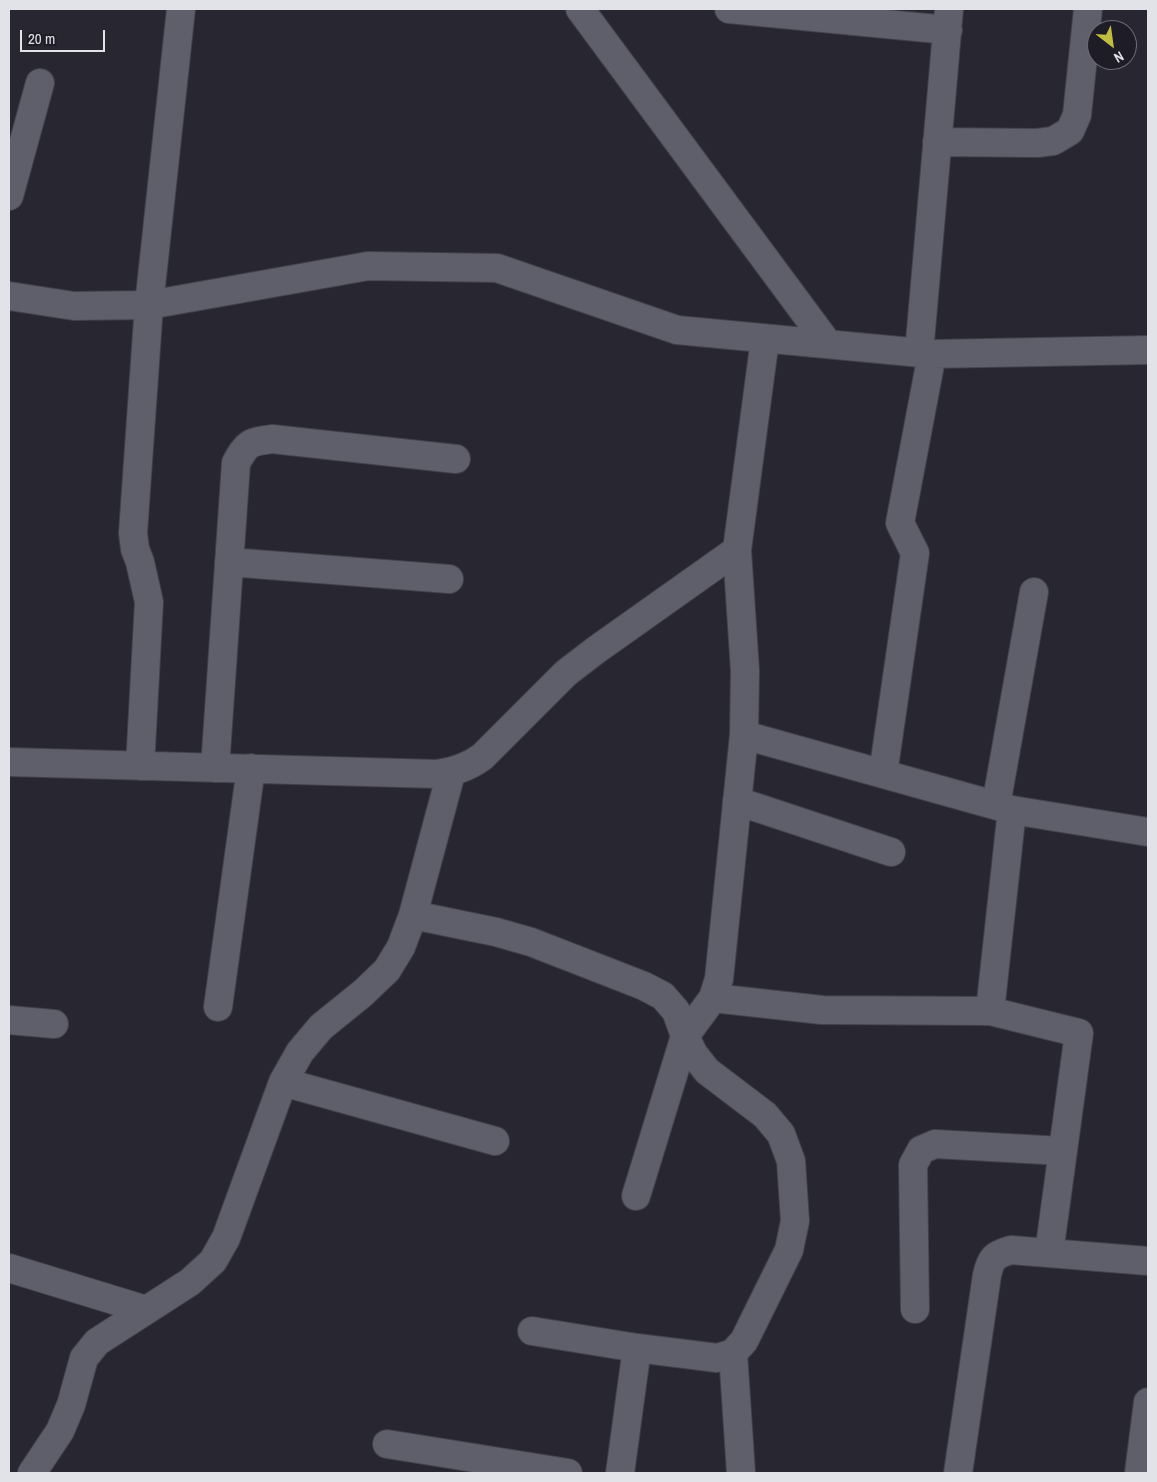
<!DOCTYPE html>
<style>
body{margin:0}
#map{position:relative;width:1157px;height:1482px;overflow:hidden;background:#272631;font-family:"Archivo Narrow",sans-serif}
canvas{display:block}
.frame{position:absolute;inset:0;border:10px solid #e2e2e9;pointer-events:none}
.north{position:absolute;left:1087px;top:20px;width:50px;height:50px;box-sizing:border-box;background:#1e1d27;border:1px solid #6c6c75;border-radius:50%;rotate:150deg;font-size:14px;font-weight:700;line-height:20px;text-align:center;color:#e2e2e9}
.north::after{content:'';display:block;margin:auto;width:18px;height:22px;background:#c0be40;clip-path:polygon(50% 0,100% 100%,50% 72%,0 100%)}
.scale{position:absolute;left:20px;top:30px;width:85px;height:22px;box-sizing:border-box;border:2px solid #e2e2e9;border-top:0;padding-left:6px;font-size:15px;line-height:18px;white-space:nowrap;color:#e2e2e9;-webkit-text-stroke:4px #1e1d27;paint-order:stroke}
</style>
<div id="map">
<canvas width="1157" height="1482"></canvas>
<div class="frame"></div>
<div class="north">N</div>
<div class="scale">20 m</div>
</div>
<script>
const g = document.querySelector('canvas').getContext('2d');
g.lineJoin = 'round';
function strokePath(path, color, width, dash) { g.strokeStyle = color; g.lineWidth = width; g.lineCap = dash ? 'butt' : 'round'; g.setLineDash(dash || []); g.stroke(path); }
const minor = new Path2D(`
 M580 9 828 344
 M729 9 948 30
 M937 142 1037 143 1053 141 1070 131 1077 115 1088 9
 M9 196 40 83
 M9 296 74 306 149 305 368 266 497 268 677 330 932 354 1148 350
 M919 353 949 9
 M229 562 449 579
 M744 735 1012 810 1148 832
 M9 762 437 774C455 772 468 767 482 757L566 673 596 650 737 550 765 339
 M140 766 149 602 140 562 135 549 133 533 149 305 181 9
 M215 768 236 463C247 443 249 442 272 439L456 459
 M451 773 413 915 496 932 531 942 644 986 663 996 676 1011 685 1036 693 1053 707 1071 765 1115 781 1134 791 1161 795 1221 789 1250 744 1341 733 1353 717 1358 637 1348 620 1473
 M883 774 915 553 900 523 932 354
 M737 801 891 852
 M996 805 1034 592
 M713 998 822 1010 990 1011 1079 1033 1049 1253
 M218 1007 251 768
 M990 1011 1012 810
 M9 1020 54 1024
 M283 1082 495 1141
 M636 1196 685 1036 713 998 719 979 744 735 745 671 737 550
 M9 1268 146 1310
 M915 1309 913 1165 921 1150 935 1144 1063 1151
 M532 1331 637 1348
 M733 1353 741 1473
 M387 1444 568 1473
 M32 1473 60 1431 71 1405 84 1358 97 1342 190 1282 213 1261 226 1238 283 1082 300 1052 321 1027 363 993 387 970 401 947 413 915
 M958 1473 987 1275C991 1258 994 1255 1011 1250L1148 1261
 M1139 1473 1148 1402`);
strokePath(minor, '#42424b', 30);
strokePath(minor, '#5f5f6b', 28);
</script>
